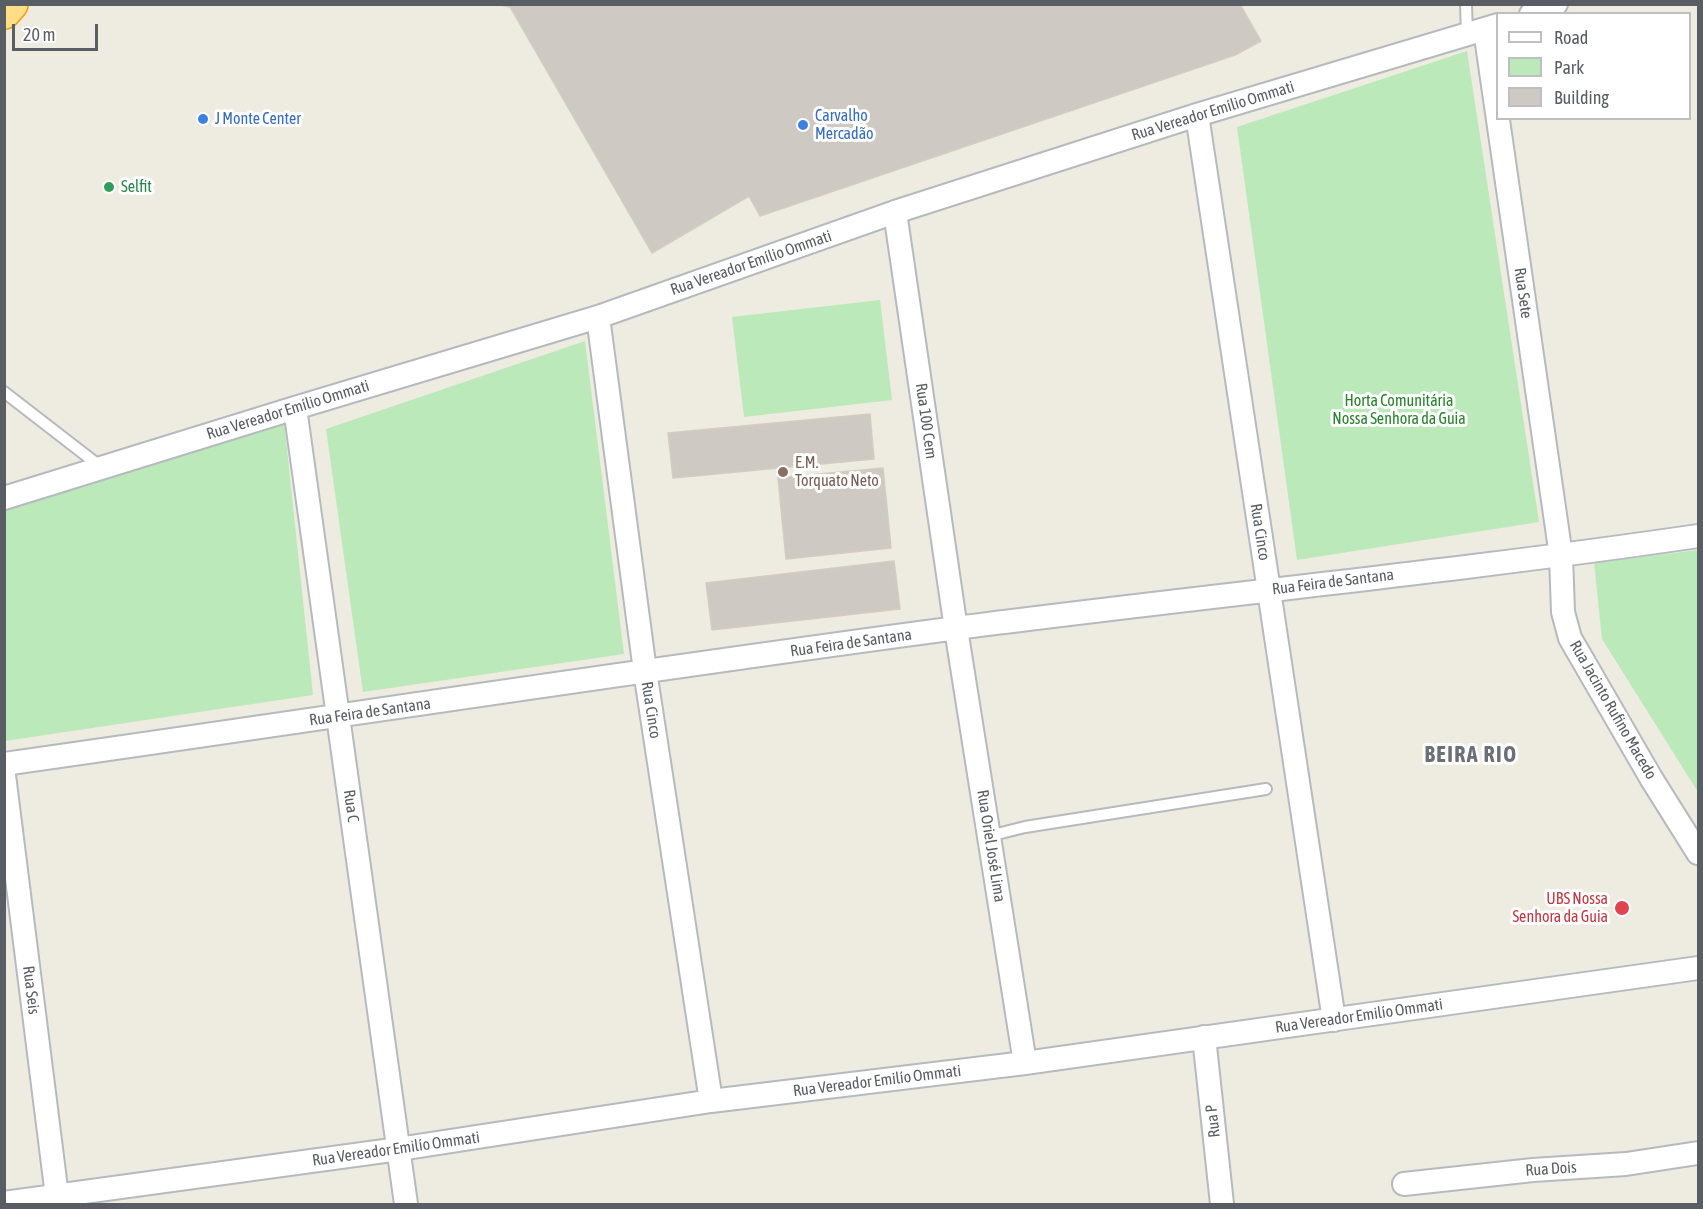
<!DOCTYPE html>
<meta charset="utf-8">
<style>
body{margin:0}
#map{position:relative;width:1703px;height:1209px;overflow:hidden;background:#eeebe1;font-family:"Asap Condensed",sans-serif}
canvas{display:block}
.frame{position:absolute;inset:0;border:6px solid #595e64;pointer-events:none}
.legend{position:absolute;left:1496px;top:12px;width:195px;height:108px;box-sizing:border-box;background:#fff;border:2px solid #bdbfc1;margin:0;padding:8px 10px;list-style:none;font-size:18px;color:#595e64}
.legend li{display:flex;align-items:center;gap:12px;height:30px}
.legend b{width:30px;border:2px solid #bdbfc1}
.scale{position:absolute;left:12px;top:24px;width:86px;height:27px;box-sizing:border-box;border:3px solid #595e64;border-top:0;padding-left:8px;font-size:18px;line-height:21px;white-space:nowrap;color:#595e64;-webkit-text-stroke:4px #fff;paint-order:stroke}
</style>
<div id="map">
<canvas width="1703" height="1209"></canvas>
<div class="frame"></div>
<ul class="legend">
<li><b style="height:8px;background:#fff"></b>Road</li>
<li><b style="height:16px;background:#bbe9ba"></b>Park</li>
<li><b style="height:16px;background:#cec9c2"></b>Building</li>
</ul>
<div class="scale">20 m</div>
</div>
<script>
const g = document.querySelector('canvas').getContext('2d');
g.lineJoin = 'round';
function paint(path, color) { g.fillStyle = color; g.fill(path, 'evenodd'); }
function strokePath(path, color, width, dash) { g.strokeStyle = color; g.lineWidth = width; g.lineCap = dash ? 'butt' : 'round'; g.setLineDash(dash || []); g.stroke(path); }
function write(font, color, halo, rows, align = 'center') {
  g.font = font + ' "Asap Condensed",sans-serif'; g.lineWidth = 6; g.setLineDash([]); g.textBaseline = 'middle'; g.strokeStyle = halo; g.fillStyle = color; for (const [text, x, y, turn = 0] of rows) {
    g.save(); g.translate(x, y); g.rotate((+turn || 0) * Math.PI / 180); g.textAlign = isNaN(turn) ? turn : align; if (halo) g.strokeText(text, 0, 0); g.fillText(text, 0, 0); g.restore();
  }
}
const green = new Path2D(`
 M1467 51 1539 522 1297 560 1237 127Z
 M880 300 892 400 744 417 732 317Z
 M585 341 624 654 363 692 326 429Z
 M284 421 313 695 5 741 4 511Z
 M1698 550V792L1602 639 1594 563Z`);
const building = new Path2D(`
 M495 4H1240L1261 41 1235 55 760 216 749 196 652 253 510 7Z
 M870 414 874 459 673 478 668 433Z
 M883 468 891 548 786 559 778 478Z
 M894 561 900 609 712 630 706 583Z`);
const lane = new Path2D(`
 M1466 4 1467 35
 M4 392 101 467
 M989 836 1025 827 1266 789`);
const street = new Path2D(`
 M1531 14 1556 4
 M1485 30 1561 556 1563 612 1570 638 1651 778 1698 853
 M1197 115 1334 1020
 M895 212 956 629 1025 1063
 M598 317 645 671 711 1101
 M295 408 406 1204
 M4 498 295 408 598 317 895 212 1197 115 1498 25
 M4 764C322 719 639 670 957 628 1204 596 1452 572 1698 536
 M4 775 58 1204
 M1204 1037 1222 1204
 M1404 1184 1533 1170 1626 1164 1698 1153
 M4 1203 399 1149 711 1101 1025 1063 1698 968`);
const highway = new Path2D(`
 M4 12 11 4`);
const markers = [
 [203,119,6,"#3f7fe0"],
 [803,125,6,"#3f7fe0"],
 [109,187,6,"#2e9e5b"],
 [783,472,6,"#8d6e63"],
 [1622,908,8,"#e0444e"]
];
const streetNames = [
 ["Rua Vereador Emílio Ommati",1213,111,-17],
 ["Rua Vereador Emílio Ommati",751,263,-19],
 ["Rua Sete",1523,293,82],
 ["Rua Vereador Emílio Ommati",288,410,-17],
 ["Rua 100 Cem",926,421,82],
 ["Rua Cinco",1260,532,81],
 ["Rua Feira de Santana",1333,582,-7],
 ["Rua Feira de Santana",851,643,-8],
 ["Rua Cinco",651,710,81],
 ["Rua Jacinto Rufino Macedo",1613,710,60],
 ["Rua Feira de Santana",370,712,-8],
 ["Rua C",351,806,82],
 ["Rua Oriel José Lima",991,846,81],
 ["Rua Seis",31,990,83],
 ["Rua Vereador Emilío Ommati",1359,1016,-8],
 ["Rua Vereador Emilío Ommati",877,1081,-7],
 ["Rua P",1213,1121,-96],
 ["Rua Vereador Emilío Ommati",396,1149,-8],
 ["Rua Dois",1551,1169,-4]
];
const shopNames = [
 ["Carvalho",815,116],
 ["Mercadão",815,134],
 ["J Monte Center",215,119]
];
const leisureNames = [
 ["Selfit",121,187]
];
const parkNames = [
 ["Horta Comunitária",1399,401],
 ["Nossa Senhora da Guia",1399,419]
];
const educationNames = [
 ["E.M.",795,463],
 ["Torquato Neto",795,481]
];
const healthNames = [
 ["UBS Nossa",1608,899],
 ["Senhora da Guia",1608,917]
];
const districtNames = [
 ["BEIRA RIO",1471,755]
];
paint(green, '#bbe9ba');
paint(building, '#cec9c2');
strokePath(building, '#d4cdbf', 1.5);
strokePath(lane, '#b6babf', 14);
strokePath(street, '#b6babf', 26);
strokePath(highway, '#ef9f00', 36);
strokePath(lane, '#fff', 10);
strokePath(street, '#fff', 22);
strokePath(highway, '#ffde87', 33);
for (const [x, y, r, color] of markers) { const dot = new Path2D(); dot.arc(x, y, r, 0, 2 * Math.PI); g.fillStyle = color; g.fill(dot); strokePath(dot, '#fff', 2); }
write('16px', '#595e64', '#fff', streetNames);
write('16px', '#366cbe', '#fff', shopNames, 'left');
write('16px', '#27864d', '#fff', leisureNames, 'left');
write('16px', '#2a822d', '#fff', parkNames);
write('16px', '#785e54', '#fff', educationNames, 'left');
write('16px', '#be3a42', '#fff', healthNames, 'right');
g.letterSpacing = '1.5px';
write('bold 22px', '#6a7076', '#fff', districtNames);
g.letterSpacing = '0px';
</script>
